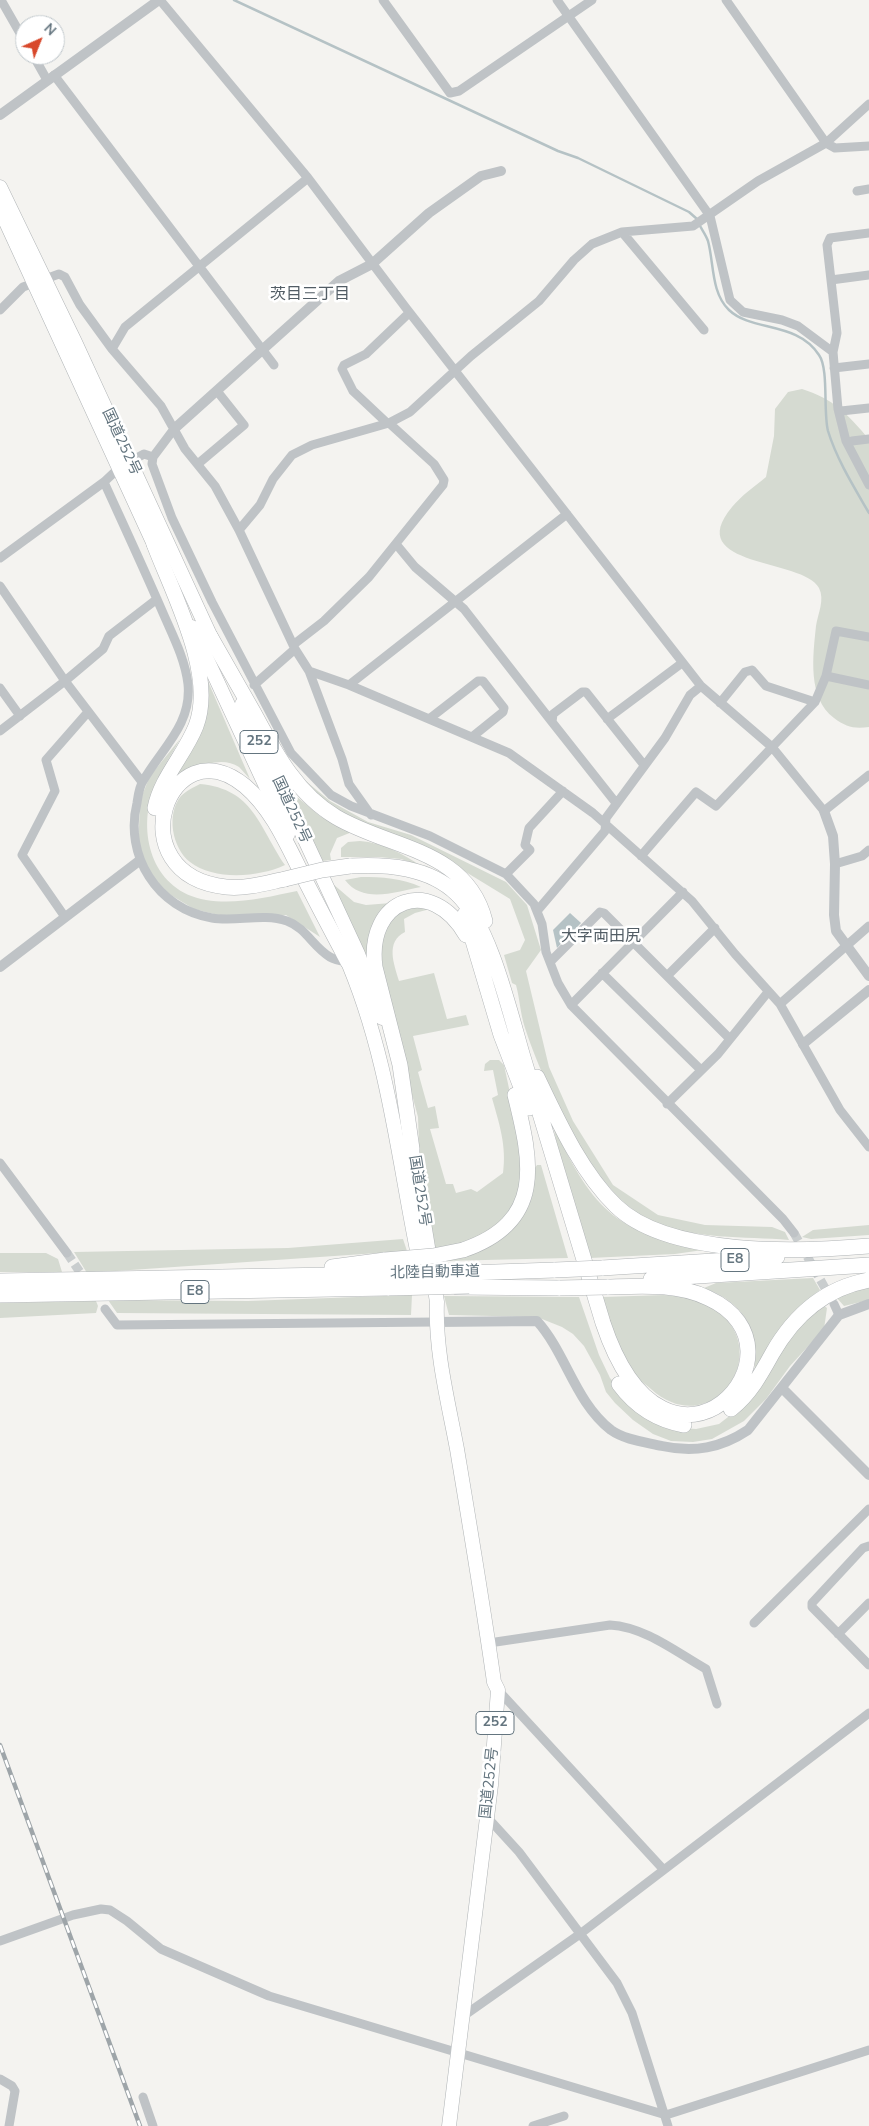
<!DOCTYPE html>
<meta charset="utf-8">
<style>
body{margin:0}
#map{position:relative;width:869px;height:2126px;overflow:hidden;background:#f4f3f0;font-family:"Nunito Sans",sans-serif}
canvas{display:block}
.north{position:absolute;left:15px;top:15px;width:50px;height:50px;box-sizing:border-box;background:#fff;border:1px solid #c1c8cc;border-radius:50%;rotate:44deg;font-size:14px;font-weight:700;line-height:20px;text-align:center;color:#64757f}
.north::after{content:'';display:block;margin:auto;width:18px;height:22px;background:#d8482b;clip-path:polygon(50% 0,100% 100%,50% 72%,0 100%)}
</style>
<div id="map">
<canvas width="869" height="2126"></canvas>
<div class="north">N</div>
</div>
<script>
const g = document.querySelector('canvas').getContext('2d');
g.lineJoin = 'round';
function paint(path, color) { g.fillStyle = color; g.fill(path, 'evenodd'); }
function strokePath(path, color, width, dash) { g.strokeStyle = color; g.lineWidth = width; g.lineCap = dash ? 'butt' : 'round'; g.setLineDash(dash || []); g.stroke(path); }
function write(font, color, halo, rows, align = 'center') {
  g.font = font + ' "Nunito Sans","Noto Sans JP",sans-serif'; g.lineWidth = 5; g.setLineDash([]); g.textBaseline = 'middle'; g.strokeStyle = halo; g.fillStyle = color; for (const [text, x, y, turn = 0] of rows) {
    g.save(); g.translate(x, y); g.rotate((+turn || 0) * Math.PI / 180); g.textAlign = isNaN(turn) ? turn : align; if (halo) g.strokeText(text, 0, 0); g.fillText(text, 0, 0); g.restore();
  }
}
const green = new Path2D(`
 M802 389C834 399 847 414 869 439V727C854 729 846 727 834 718 807 698 813 655 816 626 818 613 825 600 819 588 804 558 681 568 732 507 742 495 754 487 766 477L774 436 775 409 788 392Z
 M204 672 250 779C246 775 243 771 239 767 220 754 190 769 174 779Z
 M180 739C171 756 158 774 152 793 138 838 154 891 206 900 236 905 268 897 297 891L320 937 286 915 235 917 214 914 194 909 159 888 138 854 140 800 150 776Z
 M291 769 330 801 368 822 411 835 506 882 527 905 541 950 526 971 549 1067 573 1121 613 1185 658 1215 705 1225 772 1227 785 1232 789 1240C745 1236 692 1240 651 1221 594 1194 544 1086 525 1028 520 1012 520 1000 516 985L512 983 504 955 520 950 525 940 510 899 438 855 330 808Z
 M200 784C254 789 259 827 285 865 260 877 214 881 190 862 172 848 166 814 181 796 186 791 194 787 200 784Z
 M290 791 320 816 352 832 337 838 330 854 331 860 322 861Z
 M360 841C383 843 402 853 421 866L401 859 378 857H341V848L348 842Z
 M361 877C382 877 402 878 421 887 395 892 363 904 345 880Z
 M333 884 354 902 366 905 391 903 369 975Z
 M411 907 430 909 415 913 404 919 405 932C385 942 394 964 399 981L434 973 447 1019 466 1015 469 1025 413 1036 422 1070 418 1072 428 1108 435 1106 439 1128 430 1129 446 1184H453L456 1193 471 1189 477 1192 503 1173C507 1146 499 1123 492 1098L498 1095 493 1070 484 1071 485 1064 490 1060H499L504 1065 526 1168 513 1208 498 1225 477 1237 448 1247 431 1249 419 1147 418 1117 380 975V938L391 915Z
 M553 1125C594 1213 619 1237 717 1248L675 1254 590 1258 557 1145Z
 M537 1165H541L568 1258 444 1261 517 1222C526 1213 532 1202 533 1189 534 1180 531 1172 537 1165Z
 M869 1225V1235L811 1239 802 1237 813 1230Z
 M403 1239 407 1251 87 1273 74 1252 288 1248Z
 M0 1253H46L58 1259 62 1272H0Z
 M813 1278 820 1290C788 1314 774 1340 754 1374 760 1331 745 1303 704 1288L716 1283Z
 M869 1286V1300L844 1306 836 1297Z
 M412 1295 411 1315 117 1313 108 1300 248 1301Z
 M664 1295C671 1296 679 1295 686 1296 696 1298 706 1304 714 1309 777 1350 712 1444 651 1389 645 1384 636 1378 632 1371 617 1348 610 1322 603 1297Z
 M444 1296 579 1297 599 1355 610 1378 622 1393 682 1428 696 1429 719 1424 741 1407 787 1336 822 1304 827 1308 824 1329 790 1366 766 1399 744 1421 712 1439 693 1442 671 1441 653 1434 633 1420 615 1403 606 1392 600 1375 584 1346 573 1334 562 1327 537 1317 449 1315Z
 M96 1301 98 1306 96 1313 0 1318V1303Z`);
const water = new Path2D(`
 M570 913 581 923 557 948 553 930Z`);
const stream = new Path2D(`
 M234 0 558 151 578 158 689 212 697 219
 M699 224C702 230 706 235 708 241 714 263 711 293 729 310 752 332 797 321 819 355 829 369 823 412 828 431 837 460 854 487 869 513`);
const minorTunnel = new Path2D(`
 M794 1233 830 1297
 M67 1253 86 1281`);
const minor = new Path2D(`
 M1 0 25 42
 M160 0 308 178 406 308 701 686 772 747 824 811 869 775
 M383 0 450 93 459 91 592 0
 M557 0 710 216 730 300 743 312 782 320 798 326 833 352
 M726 0 826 143 835 148 869 146
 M33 55 47 80
 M54 75 274 365
 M857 191 869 189
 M622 232 704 330
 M869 233 830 238 827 245 837 333 833 352 838 409 846 441 869 485
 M831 280 869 275
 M0 310 23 287 59 274 65 277 80 305 112 349 161 406 185 449 215 486 239 530 295 649 309 671 349 685 509 753 593 813 692 901 735 954 780 1004 840 1110 869 1147
 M112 349 125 327 308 178
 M834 368 869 364
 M838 409 841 411 869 408
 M387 423 353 391 342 369 344 365 366 354 409 313
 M852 441 869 439
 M153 457 174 429
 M199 463 244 425 217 391
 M104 482C124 526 144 569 163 613 173 636 185 659 188 684 192 725 161 749 143 781 139 787 138 796 137 803 124 855 157 909 212 918 236 922 263 913 287 921 306 928 313 947 330 957 335 960 342 961 348 962
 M239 530 260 505 273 479 292 455 312 445 389 423 410 412 471 356 539 301 574 260 592 244 622 232 693 226 758 181 826 143 869 104
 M396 544 415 567 464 609 552 722
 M0 558 104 482 120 467 144 454 153 457 152 464 172 518 212 602 291 753 331 795 351 806 430 836 506 874 534 904 542 924 546 952 558 983 571 1005 783 1219 794 1233
 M0 586 65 681 142 782
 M293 645 324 621 369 577 443 485 444 480 434 464 389 423
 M309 671 342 759 349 784 371 815
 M826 676 869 685
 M254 685 295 649
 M349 685 567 514
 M0 688 20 716
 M720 703 745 672 752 670 766 686 815 702
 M429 719 478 681H483L504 708 503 712 472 737
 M607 719 682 663
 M0 731 65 681 103 649 109 636 157 599
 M616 803 552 722 553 714 582 692H586L644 765
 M641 856 696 792 716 806 815 702 826 676 836 631 869 637
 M835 864 862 856 869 850
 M506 874 530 850 525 845 529 828 563 791
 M537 911 605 831 606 818 665 738 690 695 701 686
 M65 917 22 855 55 791 46 760 88 712
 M550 962 600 912 604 913 729 1038
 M602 973 701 1070
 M667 976 715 928
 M780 1004 869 926
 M571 1005 683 892
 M667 1104 718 1054 768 992
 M0 1163 67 1253
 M834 1304 839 1315
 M105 1309 117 1325 436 1322
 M869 1546 863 1548 812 1603V1607L869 1665
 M754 1623 869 1509
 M838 1634 869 1603
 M489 1643 610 1625C645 1627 676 1652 706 1669L717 1704
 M498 1690 663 1869
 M487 1817 519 1852 617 1983 632 2013 668 2126
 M0 1941 73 1915 101 1909 110 1910 127 1921 161 1949 269 1996 666 2115 869 2050
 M462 2017 580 1934 869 1713
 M0 2079 12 2086 15 2091 9 2126
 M143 2097 153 2126
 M533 2126 564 2116`);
const tertiary = new Path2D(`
 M0 115 159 0
 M174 429 339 281 372 264 429 213 481 176 501 171
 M824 811 833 836 835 864 834 915 836 931 869 976
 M0 967 139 861
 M803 1044 869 990
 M436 1322 537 1321C566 1353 575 1402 611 1430 625 1440 645 1442 662 1446 694 1453 721 1448 748 1430L839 1315 869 1304
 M782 1388 869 1475`);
const trunk = new Path2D(`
 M0 187 75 342 215 646
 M0 209 158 553
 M192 627 288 834
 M242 704 358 954 382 1018
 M344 953C391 1059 399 1172 424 1284
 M410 1138 437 1302C435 1351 448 1401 457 1449 470 1527 483 1604 494 1682L498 1690 491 1785 449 2126`);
const motorway = new Path2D(`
 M154 544C173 594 216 674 196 726 185 754 161 778 155 808
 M210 636C225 662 240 689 255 715 276 754 297 794 336 817 390 849 467 849 485 921
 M350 866C388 864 429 867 457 894 490 925 510 1013 523 1057 550 1146 576 1234 603 1323 668 1518 820 1349 708 1298 677 1283 640 1286 607 1287
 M285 879C266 883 246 889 226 887 115 875 169 723 245 786 271 808 286 842 301 872 316 902 332 932 348 962
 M465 914 501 1035 529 1108
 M537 1077C558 1121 581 1172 616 1206 669 1257 800 1252 869 1246
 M412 1149 400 1065 375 967C366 899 431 874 466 935
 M463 1250C545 1222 532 1163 515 1095
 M332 1267 385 1260
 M602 1268 777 1257
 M466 1273 555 1270
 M651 1279 869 1265
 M0 1281 387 1274
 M457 1287 560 1288
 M0 1295 389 1288
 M619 1384C636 1407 656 1420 684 1425
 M731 1409C750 1394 761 1374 772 1354 794 1315 825 1288 869 1280`);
const rail = new Path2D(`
 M0 1745 140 2126`);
const motorwayBridge = new Path2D(`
 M285 879 322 870 350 866
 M385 1260 433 1256 463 1250
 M555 1270 602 1268
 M387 1274 466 1273
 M389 1288 469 1286
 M560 1288 607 1287`);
const shields = [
 [259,742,38],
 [735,1260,28],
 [195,1292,28],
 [495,1723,38]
];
const shieldNames = [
 ["252",259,742],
 ["E8",735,1260],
 ["E8",195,1292],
 ["252",495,1723]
];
const streetNames = [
 ["国道252号",121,442,65],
 ["国道252号",291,810,65],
 ["国道252号",419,1191,81],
 ["北陸自動車道",435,1273,-1],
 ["国道252号",490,1783,-84]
];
const neighbourhoodNames = [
 ["茨目三丁目",310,295],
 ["大字両田尻",601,937]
];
paint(green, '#d5dad1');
paint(water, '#b5c2c5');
strokePath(stream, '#b5c2c5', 2.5);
strokePath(minorTunnel, '#c9cdce', 9, [9, 4.5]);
strokePath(trunk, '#b0b4b6', 15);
strokePath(motorway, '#b0b4b6', 16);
strokePath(minor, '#bfc3c6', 9);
strokePath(tertiary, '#bfc3c6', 10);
strokePath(trunk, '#fff', 14);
strokePath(motorway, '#fff', 15);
strokePath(rail, '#9ea5a9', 4.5);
strokePath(rail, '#fff', 2.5, [8]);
strokePath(motorwayBridge, '#b0b4b6', 16, []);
strokePath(motorwayBridge, '#fff', 15);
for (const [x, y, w] of shields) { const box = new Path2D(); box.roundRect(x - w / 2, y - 11.5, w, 23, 4); g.fillStyle = '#fff'; g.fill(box); strokePath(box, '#64757f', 1); }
write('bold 14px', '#64757f', null, shieldNames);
write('15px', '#64757f', '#fff', streetNames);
write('16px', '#525d65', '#fff', neighbourhoodNames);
</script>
